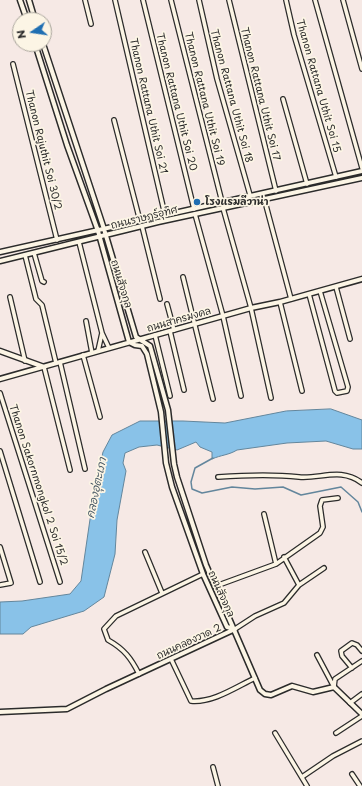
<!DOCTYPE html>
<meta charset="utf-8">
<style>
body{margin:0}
#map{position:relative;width:362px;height:786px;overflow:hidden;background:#f6e9e5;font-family:"Playpen Sans",sans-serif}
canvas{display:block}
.north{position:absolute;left:12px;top:12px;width:40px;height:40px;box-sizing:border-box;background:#fcf5e5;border:1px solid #a8a49b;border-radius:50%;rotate:257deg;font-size:11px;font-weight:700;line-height:16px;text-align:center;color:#2b2b2b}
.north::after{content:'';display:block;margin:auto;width:14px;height:18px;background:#1f6fb2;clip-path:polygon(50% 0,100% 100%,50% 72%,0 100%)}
</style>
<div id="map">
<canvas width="362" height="786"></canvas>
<div class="north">N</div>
</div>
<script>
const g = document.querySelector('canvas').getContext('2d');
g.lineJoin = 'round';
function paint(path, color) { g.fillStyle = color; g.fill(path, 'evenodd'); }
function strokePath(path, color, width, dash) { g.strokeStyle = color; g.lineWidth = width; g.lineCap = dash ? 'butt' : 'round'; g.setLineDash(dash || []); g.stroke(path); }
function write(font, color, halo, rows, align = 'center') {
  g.font = font + ' "Playpen Sans","Playpen Sans Thai",sans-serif'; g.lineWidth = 3.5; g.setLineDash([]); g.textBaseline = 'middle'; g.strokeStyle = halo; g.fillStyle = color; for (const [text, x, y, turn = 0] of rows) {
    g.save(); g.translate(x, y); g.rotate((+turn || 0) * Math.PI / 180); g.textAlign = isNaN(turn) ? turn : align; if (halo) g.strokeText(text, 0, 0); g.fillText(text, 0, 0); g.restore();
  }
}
const water = new Path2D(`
 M331 409 362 420V449H353L326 441 287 443 237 450C229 455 221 455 212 459V452L200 447 196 442 177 450 157 445 139 447 125 453 123 463 126 471 117 520 115 554 104 597 84 611 31 627 23 634H0V602L22 601 70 594 81 581 94 492 103 452 112 435 140 421H183L225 423 286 411Z`);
const stream = new Path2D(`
 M213 458 195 468 191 482 192 489 202 493 232 487 255 489 283 487 301 495 341 487 358 502 362 512`);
const minor = new Path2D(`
 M85 0 91 24
 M115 0 165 215
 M143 0 194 209
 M171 0 222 202
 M199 0 217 79 250 195
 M229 0 276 191
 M286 0 294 35 336 177
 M315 0 362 168
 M343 0 362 69
 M13 64 57 240
 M283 99 307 184
 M114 120 140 221
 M264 198 291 299
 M223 208 251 308 271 398
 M195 214 223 316 241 396
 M142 226 160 299
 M79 242 102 333 109 348
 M34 253 42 281 44 282
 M25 255 36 299 42 305 56 363
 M183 277 213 399
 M336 287 350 339
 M309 294 335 391 337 393 347 391 348 387 320 291
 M10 297 25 361
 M280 302 302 391
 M167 304 174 330
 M86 321 92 353
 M170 331 184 390
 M155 335 170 396
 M98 351 102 333
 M83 355 100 417
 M60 362 85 469
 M44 367 70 470
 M0 393 60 582
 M0 451 40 582
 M218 477C247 475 271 474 299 477 321 479 341 467 362 483
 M264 514 276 564
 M0 547 11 583 0 585
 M145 552 162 593
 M284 557 299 585
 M216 586 276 564 320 533 323 527 320 506 322 500 338 498
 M235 629 255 616 284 603 299 585 324 568
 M317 655 334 687 335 679 362 661
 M171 659 191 701C213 703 236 687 255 678
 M352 668 342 656 341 651 352 643 357 645 362 651
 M139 674C131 658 124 649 108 640L104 629 116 616 203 574
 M350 703 362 694
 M275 733 307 786
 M336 733 362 716
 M213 767 218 786
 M352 774 360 786
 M302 777 333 756 362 741`);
const tertiary = new Path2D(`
 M20 0 27 20
 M29 0 35 20
 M35 44 67 145 98 231 129 342 135 345 142 346 147 354 161 412 166 463 172 487 203 574 227 627 235 629
 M43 44 104 229 136 337 150 346 168 410 174 464 177 477 206 565 260 690 265 694 271 695 292 686 313 692 334 687 362 714
 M0 252 362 171
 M0 261 158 222 362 178
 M0 351 44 367
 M0 379 251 308 280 302 362 279
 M0 712 67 709 106 689 235 629`);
const markers = [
 [197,202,4,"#1f6fb2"]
];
const streetNames = [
 ["Thanon Rattana Uthit Soi 15",318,86,74],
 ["Thanon Rattana Uthit Soi 17",260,94,76],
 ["Thanon Rattana Uthit Soi 18",231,96,75],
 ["Thanon Rattana Uthit Soi 19",204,99,76],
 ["Thanon Rattana Uthit Soi 20",176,102,76],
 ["Thanon Rattana Uthit Soi 21",148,106,77],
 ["Thanon Rajuthit Soi 30/2",43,150,76],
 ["ถนนราษฏร์อุทิศ",144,218,-14],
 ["ถนนสัจจกุล",121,284,73],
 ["ถนนสาครมงคล",179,320,-16],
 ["Thanon Sakornmongkol 2 Soi 15/2",38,485,72],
 ["ถนนสัจจกุล",221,594,66],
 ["ถนนคลองวาด 2",189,642,-25]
];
const poiNames = [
 ["โรงแรมลีวาน่า",205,202]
];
const waterNames = [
 ["คลองอุ่ตะเภา",97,488,-78]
];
paint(water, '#89c2e8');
strokePath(water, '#63869c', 1);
strokePath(stream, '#63869c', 1.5);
strokePath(minor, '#2b2b2b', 6);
strokePath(tertiary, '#2b2b2b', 7);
strokePath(minor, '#fcf5e5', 3.5);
strokePath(tertiary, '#fcf5e5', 4);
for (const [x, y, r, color] of markers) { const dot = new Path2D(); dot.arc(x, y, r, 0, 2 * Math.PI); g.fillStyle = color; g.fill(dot); strokePath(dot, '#fcf5e5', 1.5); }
write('10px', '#2b2b2b', '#fcf5e5', streetNames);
write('bold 10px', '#2b2b2b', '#fcf5e5', poiNames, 'left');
write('italic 11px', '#475864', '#fcf5e5', waterNames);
</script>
